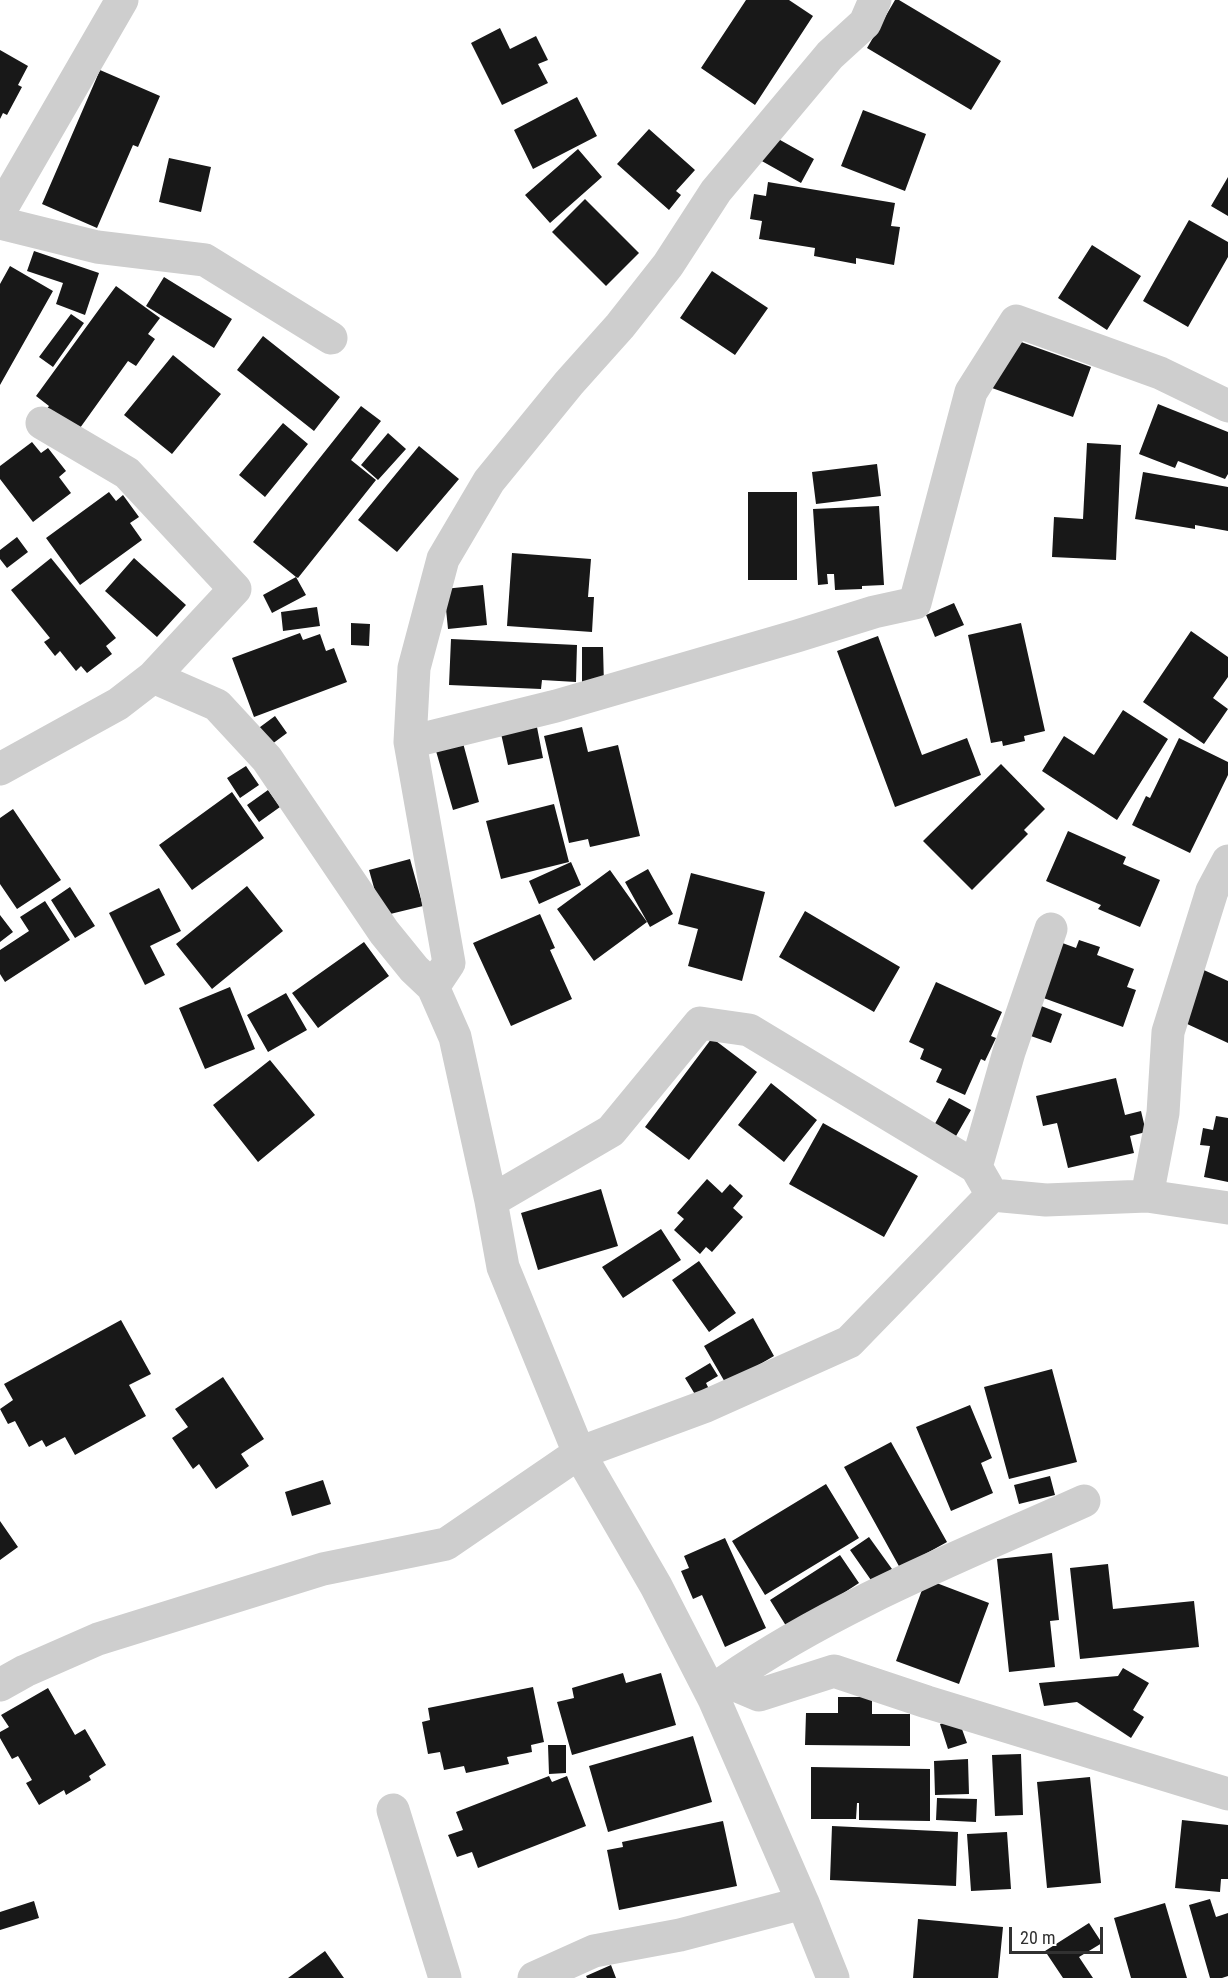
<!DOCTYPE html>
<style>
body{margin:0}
#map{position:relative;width:1228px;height:1978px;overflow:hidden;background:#fff;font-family:"Roboto Condensed",sans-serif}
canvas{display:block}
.scale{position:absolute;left:1009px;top:1927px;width:94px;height:27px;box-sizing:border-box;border:3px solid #313131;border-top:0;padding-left:8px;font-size:18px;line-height:21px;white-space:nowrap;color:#313131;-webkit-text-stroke:4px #fff;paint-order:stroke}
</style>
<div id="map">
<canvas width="1228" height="1978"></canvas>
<div class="scale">20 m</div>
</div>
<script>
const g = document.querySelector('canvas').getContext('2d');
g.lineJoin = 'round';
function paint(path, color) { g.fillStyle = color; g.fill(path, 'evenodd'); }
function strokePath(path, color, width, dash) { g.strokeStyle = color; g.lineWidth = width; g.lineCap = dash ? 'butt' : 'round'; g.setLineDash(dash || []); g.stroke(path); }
const building = new Path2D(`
 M746 0H789L813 16 755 105 701 68Z
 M895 0H899L1001 61 971 110 867 48Z
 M500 28 510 49 536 36 548 60 538 64 548 83 502 105 471 43Z
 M0 50 28 66 18 85 22 87 7 115 3 113 0 119Z
 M100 70 160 96 138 147 133 145 97 228 42 204Z
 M577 97 597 136 533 169 514 130Z
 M863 110 926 134 905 191 841 166Z
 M649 129 695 170 676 191 681 195 669 210 617 164Z
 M773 136 814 159 801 183 760 160Z
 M578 149 602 177 550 223 525 195Z
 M169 158 211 167 201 212 159 202Z
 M1228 177V216L1211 206Z
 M768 182 895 203 891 226 900 227 894 265 856 258V264L814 256 815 248 759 239 762 221 750 219 754 194 766 196Z
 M585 199 639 253 606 286 552 232Z
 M1189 220 1228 242V257L1188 327 1143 301Z
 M1092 245 1141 276 1107 330 1058 298Z
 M34 251 99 273 85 315 56 304 63 283 27 271Z
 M10 266 53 291 0 385V284Z
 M712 271 768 308 735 355 680 318Z
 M164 277 232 319 214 348 146 306Z
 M116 286 160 318 148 334 155 339 136 366 128 361 80 428 46 410 49 406 36 396Z
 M71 314 84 323 53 367 39 357Z
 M263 336 340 397 314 431 237 370Z
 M1010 338 1091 367 1073 417 992 388Z
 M173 355 221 394 172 454 124 415Z
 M1158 404 1228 432V474L1225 479 1178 461 1175 468 1139 454Z
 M361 406 381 421 351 460 376 480 298 578 296 577 306 595 272 613 263 595 296 577 253 542Z
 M283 423 308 444 265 497 239 475Z
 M388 433 406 449 378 480 361 465Z
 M32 442 41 453 48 448 66 471 59 477 71 493 33 522 0 479V466Z
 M1087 443 1121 445 1116 560 1052 557 1054 517 1083 519Z
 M419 446 459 479 397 552 358 520Z
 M877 464 881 496 816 504 812 472Z
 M1143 472 1228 487V531L1195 525V529L1135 519Z
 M109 492 116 501 123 495 139 517 130 523 142 540 80 585 46 538Z
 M748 492H797V580H748Z
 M879 506 884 585 862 586V589L835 590 834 574H827L828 584 818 585 813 509Z
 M17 537 28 552 7 568 0 559V550Z
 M512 553 591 559 588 597H594L592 632 507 626Z
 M51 558 116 638 106 646 112 654 87 673 81 666 76 671 60 651 55 656 44 642 50 638 11 590Z
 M134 558 186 605 157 637 105 591Z
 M483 585 487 625 448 629 444 589Z
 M954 603 964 625 935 637 926 615Z
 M317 607 320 626 283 631 281 612Z
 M351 623 370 624 369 646 351 645Z
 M1021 623 1045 731 1024 736 1025 741 1003 746 1002 741 991 743 968 635Z
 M1191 631 1228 657V677L1213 698 1228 709 1204 744 1143 702Z
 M300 633 303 640 320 634 326 651 334 648 347 682 254 717 232 658Z
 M878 636 922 755 967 738 981 775 895 807 837 651Z
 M451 639 577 645 576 682 542 680 541 689 449 685Z
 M582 647H603L604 686H582Z
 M1123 710 1168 739 1117 820 1042 771 1064 736 1094 755Z
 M275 716 287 733 268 747 256 730Z
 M536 722 543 758 508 765 500 729Z
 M582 727 588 752 618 745 640 836 590 847 588 839 569 843 544 736Z
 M1179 738 1228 762V775L1190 853 1132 825 1146 796 1150 798Z
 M463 743 479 802 453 810 436 751Z
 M1001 764 1045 809 1024 830 1028 834 972 890 923 841Z
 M246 766 259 785 240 798 227 778Z
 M268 790 280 807 259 822 247 805Z
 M232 792 264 838 192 890 159 845Z
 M554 804 569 862 501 879 486 821Z
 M13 809 61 880 17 909 0 884V818Z
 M1068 831 1126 857 1123 864 1160 880 1140 927 1098 909 1101 905 1046 881Z
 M410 859 423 906 382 916 369 870Z
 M571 862 581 885 539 904 529 881Z
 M648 869 673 914 650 927 625 882Z
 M610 870 647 922 594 961 557 909Z
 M691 873 765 892 742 981 688 966 698 929 678 924Z
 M247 886 283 931 212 989 176 944Z
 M70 887 95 926 75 938 51 900Z
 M159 888 181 931 150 946 165 975 145 985 109 913Z
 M45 901 70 940 5 982 0 974V950L29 931 20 917Z
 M805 911 900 967 874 1012 779 957Z
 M540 914 555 948 550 950 572 999 511 1026 473 943Z
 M0 915 13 932 0 942Z
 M1079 940 1100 947 1097 955 1134 969 1127 987 1136 990 1123 1027 1038 996 1057 941 1076 948Z
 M364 942 389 976 318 1028 292 993Z
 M1195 966 1228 981V1043L1185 1023Z
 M936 982 1002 1012 991 1036 996 1038 985 1061 981 1059 965 1095 936 1082 942 1069 920 1059 924 1049 909 1042Z
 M230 987 255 1049 205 1069 179 1008Z
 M286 993 307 1030 268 1052 247 1015Z
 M1036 1004 1062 1014 1051 1043 1025 1034Z
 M712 1038 757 1072 689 1160 645 1127Z
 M270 1060 315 1115 258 1162 213 1105Z
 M1116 1078 1125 1115 1141 1111 1146 1132 1130 1136 1134 1153 1068 1168 1057 1123 1043 1126 1036 1096Z
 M771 1083 817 1120 784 1162 738 1125Z
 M949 1098 971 1110 952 1143 931 1131Z
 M1216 1116 1228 1118V1182L1204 1177 1210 1146 1200 1145 1203 1128 1213 1130Z
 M823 1123 918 1176 884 1237 789 1184Z
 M707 1179 722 1193 730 1184 743 1196 733 1208 743 1217 712 1252 706 1247 700 1254 674 1230 684 1219 677 1213Z
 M601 1189 618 1246 538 1270 521 1213Z
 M661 1229 681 1260 623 1298 602 1267Z
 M699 1261 736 1313 709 1332 672 1280Z
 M753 1318 774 1356 726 1384 704 1346Z
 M121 1320 151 1374 129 1385 146 1416 75 1455 65 1437 46 1447 42 1440 29 1447 15 1421 8 1424 0 1409 13 1400 4 1384Z
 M710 1363 718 1376 706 1383 709 1389 696 1396 685 1378Z
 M1052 1369 1077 1462 1009 1479 984 1387Z
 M223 1377 264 1439 241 1454 249 1466 216 1489 199 1464 193 1469 172 1438 188 1427 175 1409Z
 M970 1405 992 1458 981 1463 993 1493 951 1511 916 1427Z
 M891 1442 947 1542 900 1568 844 1467Z
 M1050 1476 1055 1495 1019 1504 1014 1485Z
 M323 1480 331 1504 292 1516 285 1492Z
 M826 1484 859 1538 765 1595 732 1541Z
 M0 1521 18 1547 0 1560Z
 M869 1537 892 1569 873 1583 850 1550Z
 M725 1538 766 1628 725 1647 702 1595 693 1599 681 1571 689 1568 684 1556Z
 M1052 1553 1059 1620 1050 1621 1055 1667 1009 1672 997 1559Z
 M840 1555 859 1583 788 1629 770 1600Z
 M1108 1564 1113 1609 1194 1601 1199 1647 1080 1659 1070 1568Z
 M926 1579 989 1603 959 1684 896 1661Z
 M1123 1668 1149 1683 1133 1710 1144 1717 1131 1738 1077 1702 1044 1706 1039 1683 1118 1676Z
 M623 1673 626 1683 661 1673 676 1725 572 1755 557 1702 574 1698 572 1688Z
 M533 1687 544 1742 531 1745 532 1752 507 1757 509 1764 466 1773 464 1766 444 1770 440 1752 428 1754 422 1722 430 1720 428 1708Z
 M48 1688 75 1735 85 1729 106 1765 89 1776 91 1780 66 1795 64 1790 39 1805 26 1783 32 1780 18 1756 12 1759 0 1738V1732L9 1727 1 1715Z
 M838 1697H872V1714H910V1746L805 1745 806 1713H838Z
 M958 1718 967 1743 948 1749 940 1724Z
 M693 1736 712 1802 608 1832 589 1766Z
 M548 1745H566V1773L549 1774Z
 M1021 1754 1023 1815 995 1816 992 1755Z
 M968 1759 969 1794 935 1795 934 1761Z
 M811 1767 930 1769V1821L859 1820V1803H857L856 1819H811Z
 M549 1776 552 1782 567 1776 586 1826 478 1868 472 1852 457 1857 448 1835 463 1830 456 1812Z
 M1090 1777 1101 1883 1047 1888 1037 1782Z
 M937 1798 977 1799 976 1822 936 1820Z
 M1182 1820 1228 1825V1879H1221L1220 1892 1175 1888Z
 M723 1821 737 1886 619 1910 607 1850 623 1847 622 1842Z
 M832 1826 958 1832 956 1886 830 1880Z
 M1007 1832 1011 1889 971 1891 967 1834Z
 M1210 1899 1216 1917 1228 1913V1976L1222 1978H1210L1189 1905Z
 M34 1901 39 1918 0 1930V1912Z
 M1165 1903 1187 1978H1131L1114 1918Z
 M918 1919 1003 1927 998 1978H913Z
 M1089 1923 1102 1943 1079 1957 1093 1978H1063L1045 1951Z
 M325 1951 344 1978H288Z
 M611 1965 616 1978H587L586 1976Z`);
const minor = new Path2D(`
 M0 211 122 0
 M0 223 97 247 205 260 331 338
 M42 423 127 473 235 589 153 677
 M410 742 556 706 797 636 874 612 915 603 971 392 1016 321 1160 373 1228 406
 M0 769 118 704 153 677 217 705 267 759 384 932 414 969 433 987
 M987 1186 976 1167 1009 1052 1051 929
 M1147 1196 1228 1208
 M491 1201 611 1131 700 1023 749 1030 976 1167
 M726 1681C836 1605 962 1556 1084 1501
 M0 1685 25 1671 98 1639 323 1569 446 1544 579 1453 706 1406 849 1342 992 1195 1046 1200 1147 1196 1163 1113 1168 1032 1212 891 1228 861
 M714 1699 726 1681 759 1695 834 1671 927 1702 1228 1794
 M393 1810 445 1978
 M534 1978 594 1951 680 1935 803 1903
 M833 1978 803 1903 714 1699 656 1586 579 1453 503 1267 491 1201 455 1037 433 987 449 963 410 742 414 668 443 559 489 481 569 383 620 326 668 265 716 191 830 55 865 23 875 0`);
paint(building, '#181818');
strokePath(minor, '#cecece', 33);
</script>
